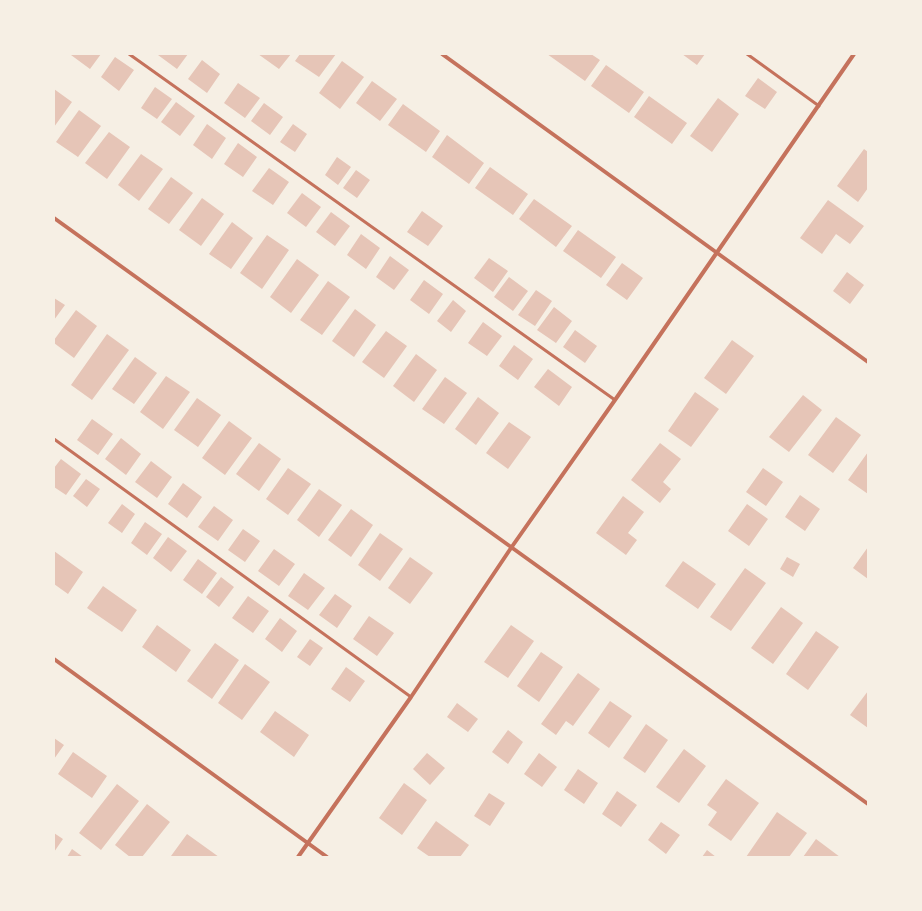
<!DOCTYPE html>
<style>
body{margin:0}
#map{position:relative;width:922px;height:911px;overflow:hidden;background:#f6efe4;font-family:Quicksand,sans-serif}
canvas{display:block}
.frame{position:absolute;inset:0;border:55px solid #f6efe4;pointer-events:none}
</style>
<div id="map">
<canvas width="922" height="911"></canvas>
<div class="frame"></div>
</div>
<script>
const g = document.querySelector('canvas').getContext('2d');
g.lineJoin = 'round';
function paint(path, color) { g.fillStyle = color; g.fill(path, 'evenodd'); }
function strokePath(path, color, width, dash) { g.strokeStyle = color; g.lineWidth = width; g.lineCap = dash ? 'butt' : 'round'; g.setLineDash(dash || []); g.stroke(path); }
const building = new Path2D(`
 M71 54H101L90 69 71 55Z
 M159 54H188L177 69 158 55Z
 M258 54H291L279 69Z
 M300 54H336L319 77 295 61Z
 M547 54H591L600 60 585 81Z
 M682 54H705L697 65Z
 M115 57 134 70 119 91 101 77Z
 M202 60 220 74 207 93 188 79Z
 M342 61 364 77 340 109 319 93Z
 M606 65 644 92 629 113 591 86Z
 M758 78 777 92 765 109 745 96Z
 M372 81 397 99 380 121 356 103Z
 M238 83 260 98 245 118 224 103Z
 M155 87 172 99 157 119 141 108Z
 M54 89 72 102 54 127Z
 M649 96 687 123 672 144 634 117Z
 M718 98 739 114 712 152 690 136Z
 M176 102 195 116 180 136 161 122Z
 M264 103 283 117 270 135 251 121Z
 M403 104 440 131 426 152 388 125Z
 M79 110 101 126 78 157 56 142Z
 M207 124 226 138 212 159 193 145Z
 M293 124 307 134 295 152 280 142Z
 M109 132 130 147 107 179 85 163Z
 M447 135 484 163 469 184 432 157Z
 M238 143 257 157 243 177 224 164Z
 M864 149 868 152V188L858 202 837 186Z
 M141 154 163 169 139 201 118 185Z
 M337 157 351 167 338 185 325 175Z
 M490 167 528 194 513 215 475 188Z
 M269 168 289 182 273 205 252 191Z
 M356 170 370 180 357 198 343 188Z
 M171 177 193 193 169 224 148 209Z
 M302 193 321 207 306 227 287 213Z
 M202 198 224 214 201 246 179 230Z
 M534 199 572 226 556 247 519 219Z
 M828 200 864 226 850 244 836 234 822 254 800 238Z
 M422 211 443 226 428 246 407 232Z
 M331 212 350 226 335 246 316 232Z
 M232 222 253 238 231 269 209 254Z
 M578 230 616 257 601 278 563 251Z
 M361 234 380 248 366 269 347 255Z
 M267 235 289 250 262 289 240 273Z
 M390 256 409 270 394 290 376 277Z
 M489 258 508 271 493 292 474 278Z
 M297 259 319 275 291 313 270 297Z
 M622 263 643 278 627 300 606 285Z
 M847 272 864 285 850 304 833 291Z
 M509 277 528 291 513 311 494 297Z
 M424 280 443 294 429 314 410 300Z
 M328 281 350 297 322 335 300 320Z
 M536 290 552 301 535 326 518 315Z
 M54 298 65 305 54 320Z
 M453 300 466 311 451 332 437 321Z
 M554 307 572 321 556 343 537 330Z
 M355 309 376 325 354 357 332 341Z
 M76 310 97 326 74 358 54 343V340Z
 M483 322 502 336 487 356 468 343Z
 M575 330 597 346 585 363 563 347Z
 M386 331 407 346 384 378 362 362Z
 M107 334 129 350 92 400 71 385Z
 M732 340 754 356 726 394 704 378Z
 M514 345 533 359 518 380 499 366Z
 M416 354 437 370 414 402 393 386Z
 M135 357 157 373 134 404 112 389Z
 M548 369 572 387 559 406 534 387Z
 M166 376 190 392 163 429 140 412Z
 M445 377 467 393 444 424 422 409Z
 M695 392 719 409 691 447 668 431Z
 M803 395 822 410 789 452 769 437Z
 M478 397 499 413 476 445 455 429Z
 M197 398 221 415 198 447 174 430Z
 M836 417 861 435 833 473 808 455Z
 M92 419 113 434 98 455 77 440Z
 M229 421 252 438 225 475 202 458Z
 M509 422 531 437 508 469 486 453Z
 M121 438 141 454 126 475 105 459Z
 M259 443 281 459 259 491 236 474Z
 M660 443 681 459 663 482 671 489 660 503 631 480Z
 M868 452V494L848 480Z
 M61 459 81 474 66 495 54 487V468Z
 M151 461 172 477 157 498 135 482Z
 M288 468 311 484 288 515 266 499Z
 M763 468 783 482 766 506 746 492Z
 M86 479 100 489 87 507 73 496Z
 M183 483 202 497 187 518 168 504Z
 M319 489 342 505 319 537 297 520Z
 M800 495 820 509 805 531 785 517Z
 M623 496 644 512 628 533 637 540 626 555 596 533Z
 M122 504 135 514 122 533 108 523Z
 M747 504 768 519 749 546 728 531Z
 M214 506 233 520 218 541 198 527Z
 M351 509 373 525 351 557 328 540Z
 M145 522 162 534 147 555 131 543Z
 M243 529 260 541 245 562 228 550Z
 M380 533 403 549 380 581 358 565Z
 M168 537 187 551 171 572 153 558Z
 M868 547V579L853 568Z
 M274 549 295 564 279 586 258 571Z
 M54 551 83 572 68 594 54 584Z
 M410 557 433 573 410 604 388 588Z
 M787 557 800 564 793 577 780 569Z
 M198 559 217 573 202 594 183 580Z
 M683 561 716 584 698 609 665 586Z
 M745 568 766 583 731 631 710 617Z
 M304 573 325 588 308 610 288 596Z
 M221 577 234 587 219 607 206 597Z
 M103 586 137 610 122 632 87 608Z
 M335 594 352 606 337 628 319 615Z
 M248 596 269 611 253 633 232 618Z
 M781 607 803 623 773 664 751 648Z
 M369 616 394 633 377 656 353 639Z
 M280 618 297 631 282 652 265 639Z
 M157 625 191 650 176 672 142 647Z
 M511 625 534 641 508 678 484 662Z
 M816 631 839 647 808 690 786 674Z
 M310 639 323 648 310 666 297 657Z
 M215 643 239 660 212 699 187 681Z
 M541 652 563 667 539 702 517 686Z
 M245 664 270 682 242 720 218 703Z
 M346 667 365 681 350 702 331 689Z
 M578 673 600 689 573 726 566 721 556 735 541 724Z
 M868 691V728L850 715Z
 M610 701 632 716 609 748 588 733Z
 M457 703 478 719 468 732 447 717Z
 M275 711 309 735 294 757 260 732Z
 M646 724 668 740 645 773 623 758Z
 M508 730 523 742 508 764 492 752Z
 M54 738 64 745 54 759Z
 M684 749 706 766 679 803 656 787Z
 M73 752 107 776 92 798 58 774Z
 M427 753 445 768 430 785 413 769Z
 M539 753 557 767 542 787 524 774Z
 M578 769 598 783 584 804 564 790Z
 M726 779 759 803 731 841 708 825 717 812 707 805Z
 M404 783 427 800 402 835 379 818Z
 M117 784 139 801 101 850 79 833Z
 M617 791 637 805 621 827 602 814Z
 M489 793 505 803 490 826 474 816Z
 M147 804 170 822 142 857H130L115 845Z
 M777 812 807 833 789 857H746Z
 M436 821 469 845 460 857H430L417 848Z
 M661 822 680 835 666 854 648 840Z
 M54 833 63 839 54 852Z
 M187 834 219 857H172L171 856Z
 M816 839 840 857H803Z
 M72 849 83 857H67Z
 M707 850 716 857H702Z`);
const service = new Path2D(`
 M129 54 615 400
 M747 54 819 106
 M54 439 411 697`);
const minor = new Path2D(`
 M442 54 868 362
 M54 218 868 804
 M54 659 327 857
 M298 857 411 697 511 548 615 400 854 54`);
paint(building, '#e6c5b7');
strokePath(service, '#c5725c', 3);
strokePath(minor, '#c5725c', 4);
</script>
